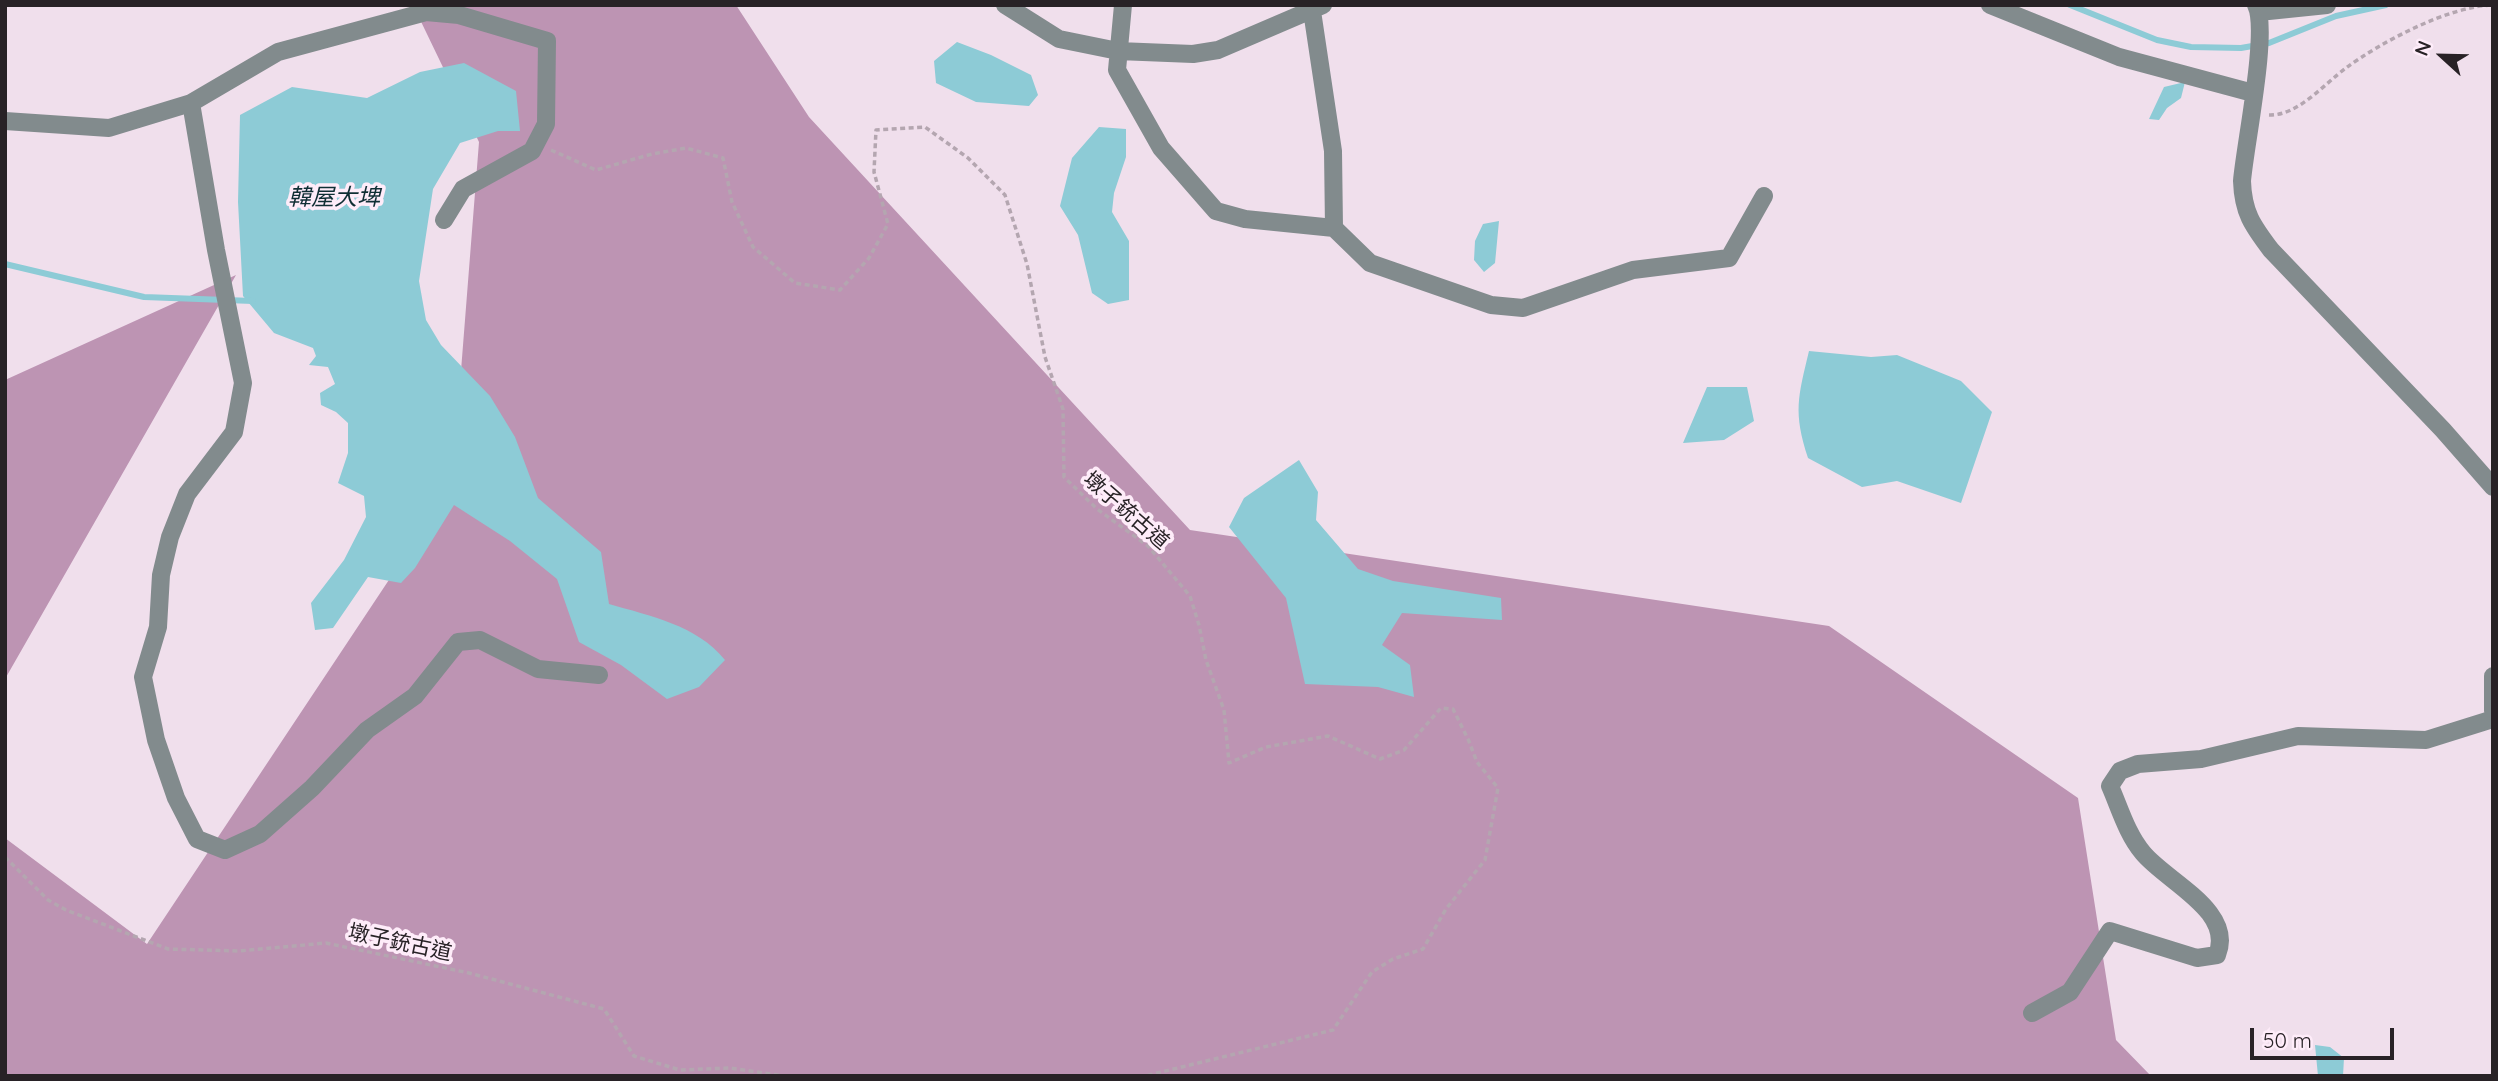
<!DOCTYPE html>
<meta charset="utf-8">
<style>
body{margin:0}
#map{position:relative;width:2498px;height:1081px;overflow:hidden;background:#f0dfec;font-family:Quicksand,sans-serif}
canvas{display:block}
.frame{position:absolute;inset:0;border:7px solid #282226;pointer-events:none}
.north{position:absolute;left:2407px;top:21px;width:70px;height:70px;-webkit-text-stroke:5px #feecf9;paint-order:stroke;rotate:292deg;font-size:19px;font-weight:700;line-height:28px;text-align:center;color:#282226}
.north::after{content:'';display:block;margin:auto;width:24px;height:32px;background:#282226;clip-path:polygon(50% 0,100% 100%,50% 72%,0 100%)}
.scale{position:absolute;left:2250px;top:1028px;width:144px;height:32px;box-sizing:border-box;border:4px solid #282226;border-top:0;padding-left:9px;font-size:21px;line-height:24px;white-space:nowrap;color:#282226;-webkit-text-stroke:5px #feecf9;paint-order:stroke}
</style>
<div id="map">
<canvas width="2498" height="1081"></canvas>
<div class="frame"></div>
<div class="north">N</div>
<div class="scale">50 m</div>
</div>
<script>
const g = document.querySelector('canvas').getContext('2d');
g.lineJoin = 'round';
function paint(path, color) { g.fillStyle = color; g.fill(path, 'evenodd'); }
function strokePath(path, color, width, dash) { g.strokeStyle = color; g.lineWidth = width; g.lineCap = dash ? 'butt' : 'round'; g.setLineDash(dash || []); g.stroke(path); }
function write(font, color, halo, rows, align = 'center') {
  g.font = font + ' Quicksand,"Noto Sans TC",sans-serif'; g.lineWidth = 7; g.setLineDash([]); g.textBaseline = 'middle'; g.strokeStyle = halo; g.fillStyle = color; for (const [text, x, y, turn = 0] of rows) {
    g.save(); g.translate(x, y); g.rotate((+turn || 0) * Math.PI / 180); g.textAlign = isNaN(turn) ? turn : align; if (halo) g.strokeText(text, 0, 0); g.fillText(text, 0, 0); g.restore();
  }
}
const forest = new Path2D(`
 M413 5H736L809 117 1190 530 1829 626 2078 798 2116 1040 2151 1076H5V838L147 944 452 485 479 142Z
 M236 275 5 679V380Z`);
const water = new Path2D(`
 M957 42 991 55 1031 75 1038 95 1029 106 976 102 936 83 934 61Z
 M464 63 516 91 520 131H498L460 143 433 189 419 281 426 320 441 345 490 396 515 437 538 498 601 552 609 604C650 616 697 625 725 660L699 687 667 699 621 665 579 642 557 579 510 541 454 505 415 568 401 583 368 577 333 628 315 630 311 603 344 560 366 517 364 496 338 483 348 453V423L336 412 321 405 320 393 335 384 328 367 309 365 316 356 313 348 274 333 243 296 238 202 240 115 292 87 367 98 420 72Z
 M2185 82 2181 98 2167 108 2159 120 2149 119 2164 87Z
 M1099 127 1126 129V157L1114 193 1112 212 1129 241V300L1108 304 1092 293 1078 235 1060 206 1072 158Z
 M1499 221 1495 263 1484 272 1474 260 1475 241 1483 224Z
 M1809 351 1871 357 1897 355 1961 381 1992 412 1961 503 1897 481 1862 487 1808 458C1793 412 1798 397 1809 351Z
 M1707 387H1747L1754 421 1724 440 1683 443Z
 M1299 460 1318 492 1316 520 1358 569 1393 581 1501 598 1502 620 1402 613 1382 645 1410 665 1414 697 1378 687 1305 684 1286 598 1229 527 1244 498Z
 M2315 1045 2330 1047 2344 1058 2343 1076H2318Z`);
const stream = new Path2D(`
 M2070 5 2157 40 2191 47 2241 48 2269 43 2336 16 2386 5
 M5 264 144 297 253 301`);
const path = new Path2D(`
 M2269 115C2298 116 2324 84 2346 68 2381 42 2449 6 2493 5
 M551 150 596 170 652 154 686 148 723 158 732 202 753 247 795 283 840 290 869 258 888 224 874 172 876 130 925 127 968 158 1005 195 1027 264 1045 357 1063 409 1064 477 1097 509 1148 546 1190 596 1199 625 1206 660 1224 710 1229 763 1266 747 1328 736 1380 759 1404 750 1441 708 1453 709 1468 739 1477 762 1498 788 1485 860 1446 909 1423 949 1393 959 1372 972 1333 1030 1145 1076
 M5 857 48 900 66 910 168 949 239 951 326 943 469 973 604 1009 634 1056 680 1070 730 1068 784 1076`);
const minor = new Path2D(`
 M1005 5 1059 39 1118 51 1193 54 1218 50 1323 5
 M1123 5 1117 70 1161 148 1216 211 1245 219 1334 228 1370 263 1491 305 1523 308 1633 270 1729 258 1764 196
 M1990 5 2119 57 2253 93
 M2256 5C2269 31 2245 145 2242 181 2243 212 2252 225 2271 250L2443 430 2493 487
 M1312 11 1333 151 1334 228
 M2259 12 2327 5
 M191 103 278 52 426 12 459 15 547 41 546 124 532 151 463 189 444 220
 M5 121 109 128 191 103 216 250 243 383 234 432 187 494 170 537 161 575 158 627 143 677 156 740 176 798 197 839 225 850 260 834 312 788 367 730 415 696 458 642 480 640 538 669 599 675
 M2493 676V711
 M2032 1013 2070 992 2110 931 2197 958 2217 955C2235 911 2167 882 2143 853 2127 834 2120 809 2110 786L2120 771 2138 764 2201 759 2298 736 2426 740 2493 719`);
const streetNames = [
 ["墩子銃古道",1126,511,41],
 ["墩子銃古道",400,943,12]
];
const waterNames = [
 ["韓屋大埤",334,198]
];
paint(forest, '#bd94b3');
paint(water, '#8dcbd6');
strokePath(stream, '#8dcbd6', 6);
strokePath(path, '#b4a6b0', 3.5, [5, 3.5]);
strokePath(minor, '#828b8d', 18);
write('21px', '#282226', '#feecf9', streetNames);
write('italic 23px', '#0f2e34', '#feecf9', waterNames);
</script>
